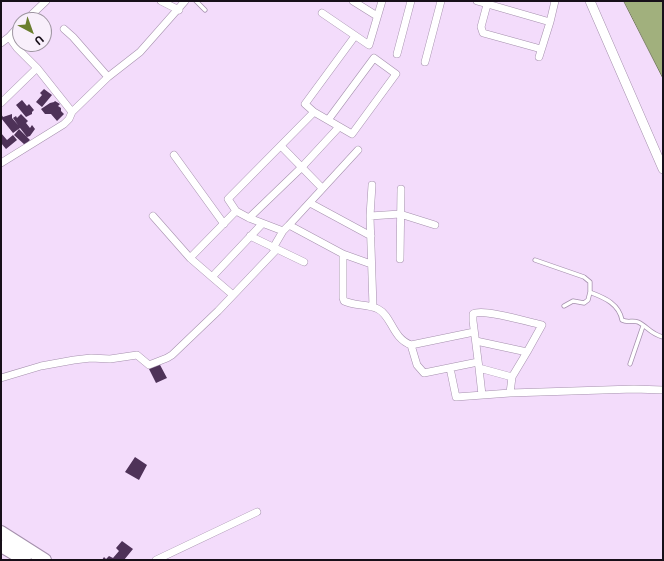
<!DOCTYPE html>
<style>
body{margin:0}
#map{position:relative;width:664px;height:561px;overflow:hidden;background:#f3dcfb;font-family:"Noto Sans",sans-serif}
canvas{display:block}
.frame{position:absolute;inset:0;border:2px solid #170f19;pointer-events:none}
.north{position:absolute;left:12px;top:12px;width:40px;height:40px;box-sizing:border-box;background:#f8effb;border:1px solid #9e95a1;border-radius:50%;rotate:139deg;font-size:11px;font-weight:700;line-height:16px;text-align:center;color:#170f19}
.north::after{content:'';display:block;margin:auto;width:14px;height:18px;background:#6a7e2e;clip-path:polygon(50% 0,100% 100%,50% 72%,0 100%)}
</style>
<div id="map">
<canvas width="664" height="561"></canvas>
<div class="frame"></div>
<div class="north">U</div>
</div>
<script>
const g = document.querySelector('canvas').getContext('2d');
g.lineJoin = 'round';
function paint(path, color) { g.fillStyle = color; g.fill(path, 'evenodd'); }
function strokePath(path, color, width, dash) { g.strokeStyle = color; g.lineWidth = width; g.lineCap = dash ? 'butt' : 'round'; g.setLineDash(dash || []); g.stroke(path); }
const water = new Path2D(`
 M624 1H663V78Z`);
const building = new Path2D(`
 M44 89 52 95 42 107 36 102 42 95 40 93Z
 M22 100 27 106 29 104 34 110 32 112V114L26 117 16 105Z
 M55 101 60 104 58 106 61 108V111L64 114 57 121 51 114H45L41 109 50 103 54 102Z
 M1 114 3 117 12 114V118L18 125 13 118 16 116 17 118 21 114 28 121 26 123 30 128 32 125 35 129 30 136 27 137 20 128 13 133 1 118Z
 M19 129 30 140 25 145 14 135Z
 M1 133 7 140 13 135 17 140 6 149 1 143Z
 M159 363 167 378 156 383 148 367Z
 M135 457 147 465 139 480 125 472Z
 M122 541 133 549 124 560H102L104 557 106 559 109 556 113 558 119 551 116 548Z`);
const service = new Path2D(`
 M196 1 205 10
 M535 260 584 277 590 282V292
 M564 306 573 301 584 303 588 300 590 292 592 293C605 298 619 304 622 320 627 323 633 320 638 322 647 326 650 334 663 337
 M630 364 643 326`);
const minor = new Path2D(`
 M161 1 179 10
 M353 1 377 16
 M477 1 550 22
 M488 1 481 27 483 33 541 49
 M322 13 369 45 382 1
 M26 20 46 1
 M64 29 73 37 108 77
 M1 43 9 37
 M397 54 411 1
 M539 57 550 22 555 1
 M425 62 441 1
 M1 103 37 68
 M72 112 108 77 140 52 185 1
 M314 112 305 104 355 36
 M328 120 374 58 396 74 352 134 314 112 228 199 236 211 249 218 283 231 289 225 343 254 371 264
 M281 146 322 188
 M174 155 224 224
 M1 163 64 124 69 119 72 112 37 68 17 48 9 37 20 25
 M372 185 370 216 373 307
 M310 203 371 236
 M153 216 190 258
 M370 216 400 214 435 225
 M249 218 301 168 339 127
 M289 225 358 150
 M250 236 304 262
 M273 248 283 231
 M343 254V298L344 301C355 306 368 304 378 309 392 316 392 338 411 345L474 332
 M400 259 401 189
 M212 277 190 258 236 211
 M233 295 212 277 262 224
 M476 341 527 352 542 325C529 322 482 308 473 314V321L479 368 512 377 510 393 634 389 663 390
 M411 345 417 365 424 373 478 362
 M450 368 456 397 510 393
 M479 368 482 395
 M512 377 527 352
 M1 378 41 366 74 360 91 358 110 359 137 355 149 365 167 358 172 355 218 311 277 249
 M156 560 257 512`);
const tertiary = new Path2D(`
 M590 1 663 169`);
const trunk = new Path2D(`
 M1 532 45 560
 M1 546 25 560`);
paint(water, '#a1b07d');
strokePath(water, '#78805f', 1);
paint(building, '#4e3258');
strokePath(service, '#a590ad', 5);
strokePath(minor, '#a590ad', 8);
strokePath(tertiary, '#a590ad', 10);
strokePath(trunk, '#a590ad', 14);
strokePath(service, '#fff', 3.5);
strokePath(minor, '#fff', 7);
strokePath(tertiary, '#fff', 9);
strokePath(trunk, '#fff', 12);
</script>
